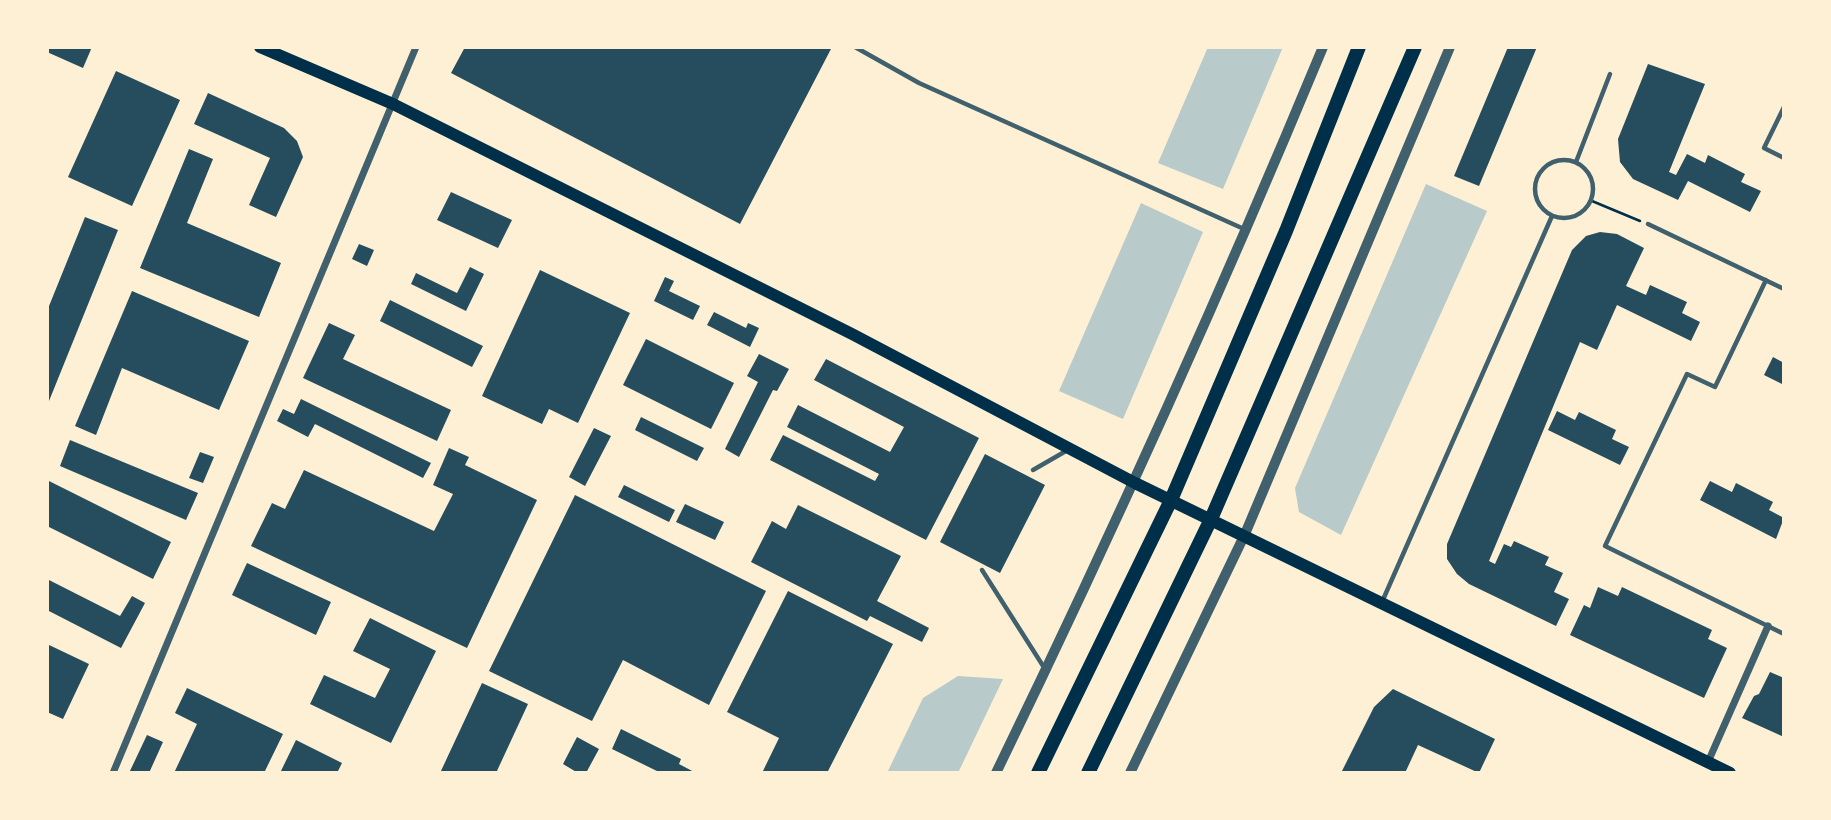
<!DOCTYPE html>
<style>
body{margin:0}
#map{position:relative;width:1831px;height:820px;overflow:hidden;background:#fdf0d5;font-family:"Fira Sans",sans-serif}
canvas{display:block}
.frame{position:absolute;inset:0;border:49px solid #fdf0d5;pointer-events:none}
</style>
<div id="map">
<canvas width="1831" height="820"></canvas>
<div class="frame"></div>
</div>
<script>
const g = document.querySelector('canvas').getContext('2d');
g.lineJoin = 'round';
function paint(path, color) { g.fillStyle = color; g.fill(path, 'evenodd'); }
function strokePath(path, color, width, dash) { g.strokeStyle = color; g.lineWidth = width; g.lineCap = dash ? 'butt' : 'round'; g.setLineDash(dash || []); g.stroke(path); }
const green = new Path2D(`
 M1208 47H1283L1223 189 1158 163Z
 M1426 184 1487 211 1341 535 1299 512 1295 488Z
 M1141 203 1203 232 1123 419 1059 391Z
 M958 676 1003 679 958 773H887L923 698Z`);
const building = new Path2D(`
 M47 47H92L83 68 47 52Z
 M465 47H832L740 224 451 73Z
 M1508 47H1537L1479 186 1454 176Z
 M1648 64 1705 84 1669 172 1676 175 1687 154 1705 163 1708 155 1745 174 1741 182 1761 191 1750 212 1688 181 1678 200 1633 179 1620 162 1618 139Z
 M116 71 180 100 132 206 68 177Z
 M208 93 284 128 297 141 303 157 276 217 249 205 270 158 194 124Z
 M189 149 213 159 187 223 281 263 259 317 140 268Z
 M451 192 512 220 498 248 437 220Z
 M85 217 118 230 47 406V311Z
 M1600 232 1617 234 1644 248 1626 286 1646 295 1650 285 1687 302 1682 313 1700 322 1691 341 1617 305 1597 350 1580 342 1489 561 1495 564 1504 544 1511 547 1514 541 1549 557 1545 565 1563 573 1554 592 1569 599 1556 626 1469 584 1457 574 1447 559V544L1572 250 1586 236Z
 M359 244 374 250 367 266 352 259Z
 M470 267 484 274 466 311 411 284 416 273 457 293Z
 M540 270 630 313 578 423 549 409 542 424 482 396Z
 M665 277 674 281 669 291 700 306 693 320 654 301Z
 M132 291 249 341 219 410 122 368 96 435 75 426Z
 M390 300 483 346 472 367 380 321Z
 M714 312 746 328 748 323 759 328 750 347 707 325Z
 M329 323 355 335 343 359 451 410 437 441 303 378Z
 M646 339 734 383 711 429 623 385Z
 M759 354 789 369 777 391 773 390 739 457 725 449 758 382 747 376Z
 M1773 357 1784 363V385L1764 375Z
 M826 359 979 438 926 540 770 460 783 435 875 481 879 474 787 427 798 405 890 452 904 427 814 380Z
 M301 399 431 463 423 478 315 424 308 437 277 421 283 409 294 414Z
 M1557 411 1575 420 1579 412 1616 430 1612 439 1629 447 1620 465 1548 430Z
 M641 417 704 448 697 461 635 430Z
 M594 428 611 436 585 486 569 477Z
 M70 440 198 493 186 520 60 466Z
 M449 448 469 457 465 465 537 500 467 648 251 546 272 503 285 509 304 470 434 531 453 494 433 485Z
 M200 452 214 457 203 483 189 478Z
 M985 454 1045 485 1000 573 940 542Z
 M47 480 171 542 153 579 47 526Z
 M1710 481 1732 492 1736 483 1773 502 1769 510 1784 518 1776 539 1700 500Z
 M624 485 675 510 669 522 618 497Z
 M575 495 766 591 709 705 623 660 592 721 489 671Z
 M685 504 724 522 715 540 676 522Z
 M798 505 901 556 877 601 929 628 922 642 870 616 867 621 751 562 772 521 786 529Z
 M247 563 331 602 316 635 232 595Z
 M47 579 120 616 132 596 145 603 121 648 47 610Z
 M1598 587 1618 596 1622 587 1712 630 1708 639 1727 648 1704 698 1570 635 1584 605 1590 608Z
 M788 591 893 644 827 773H762L779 738 727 712Z
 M370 618 436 651 391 743 310 704 324 675 375 698 390 669 353 651Z
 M47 644 89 664 63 719 47 712Z
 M1770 672 1784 678V737L1742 718 1754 696 1759 694Z
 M482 683 528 704 496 773H440Z
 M187 688 283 734 264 773H174L197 724 175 713Z
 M1393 689 1495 739 1479 773 1418 745 1405 773H1341L1374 707Z
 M621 729 681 759 679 764 696 773H661L612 749Z
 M147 735 163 742 149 773H129Z
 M577 737 599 749 586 773H578L563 764Z
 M296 740 342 763 337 773H280Z`);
const path = new Path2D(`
 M1592 201 1640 221`);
const service = new Path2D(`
 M855 47 919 83 1244 229
 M1784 107 1764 148 1784 158
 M1535 189a29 29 0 1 1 58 0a29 29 0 1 1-58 0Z
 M1576 162 1610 74
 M1648 224 1784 289
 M1766 280 1715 387 1687 374 1605 546 1784 634
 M1033 470 1066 451
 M982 570 1045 669
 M1382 602 1552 216`);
const minor = new Path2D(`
 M1708 762 1768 626
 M113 773 416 47`);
const tertiary = new Path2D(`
 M996 773C1112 534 1221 293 1323 47
 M1130 773 1245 534 1450 47`);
const secondary = new Path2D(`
 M260 47 393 104 852 334 1135 483 1730 773`);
const trunk = new Path2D(`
 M1038 773 1171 500 1286 231 1359 47
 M1088 773 1211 519 1415 47`);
paint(green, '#b9caca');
paint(building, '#264d5e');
strokePath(path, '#003049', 2.5);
strokePath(service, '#3f606c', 4.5);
strokePath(minor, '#3f606c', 7);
strokePath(tertiary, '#3f606c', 10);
strokePath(secondary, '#003049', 12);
strokePath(trunk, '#003049', 14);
</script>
